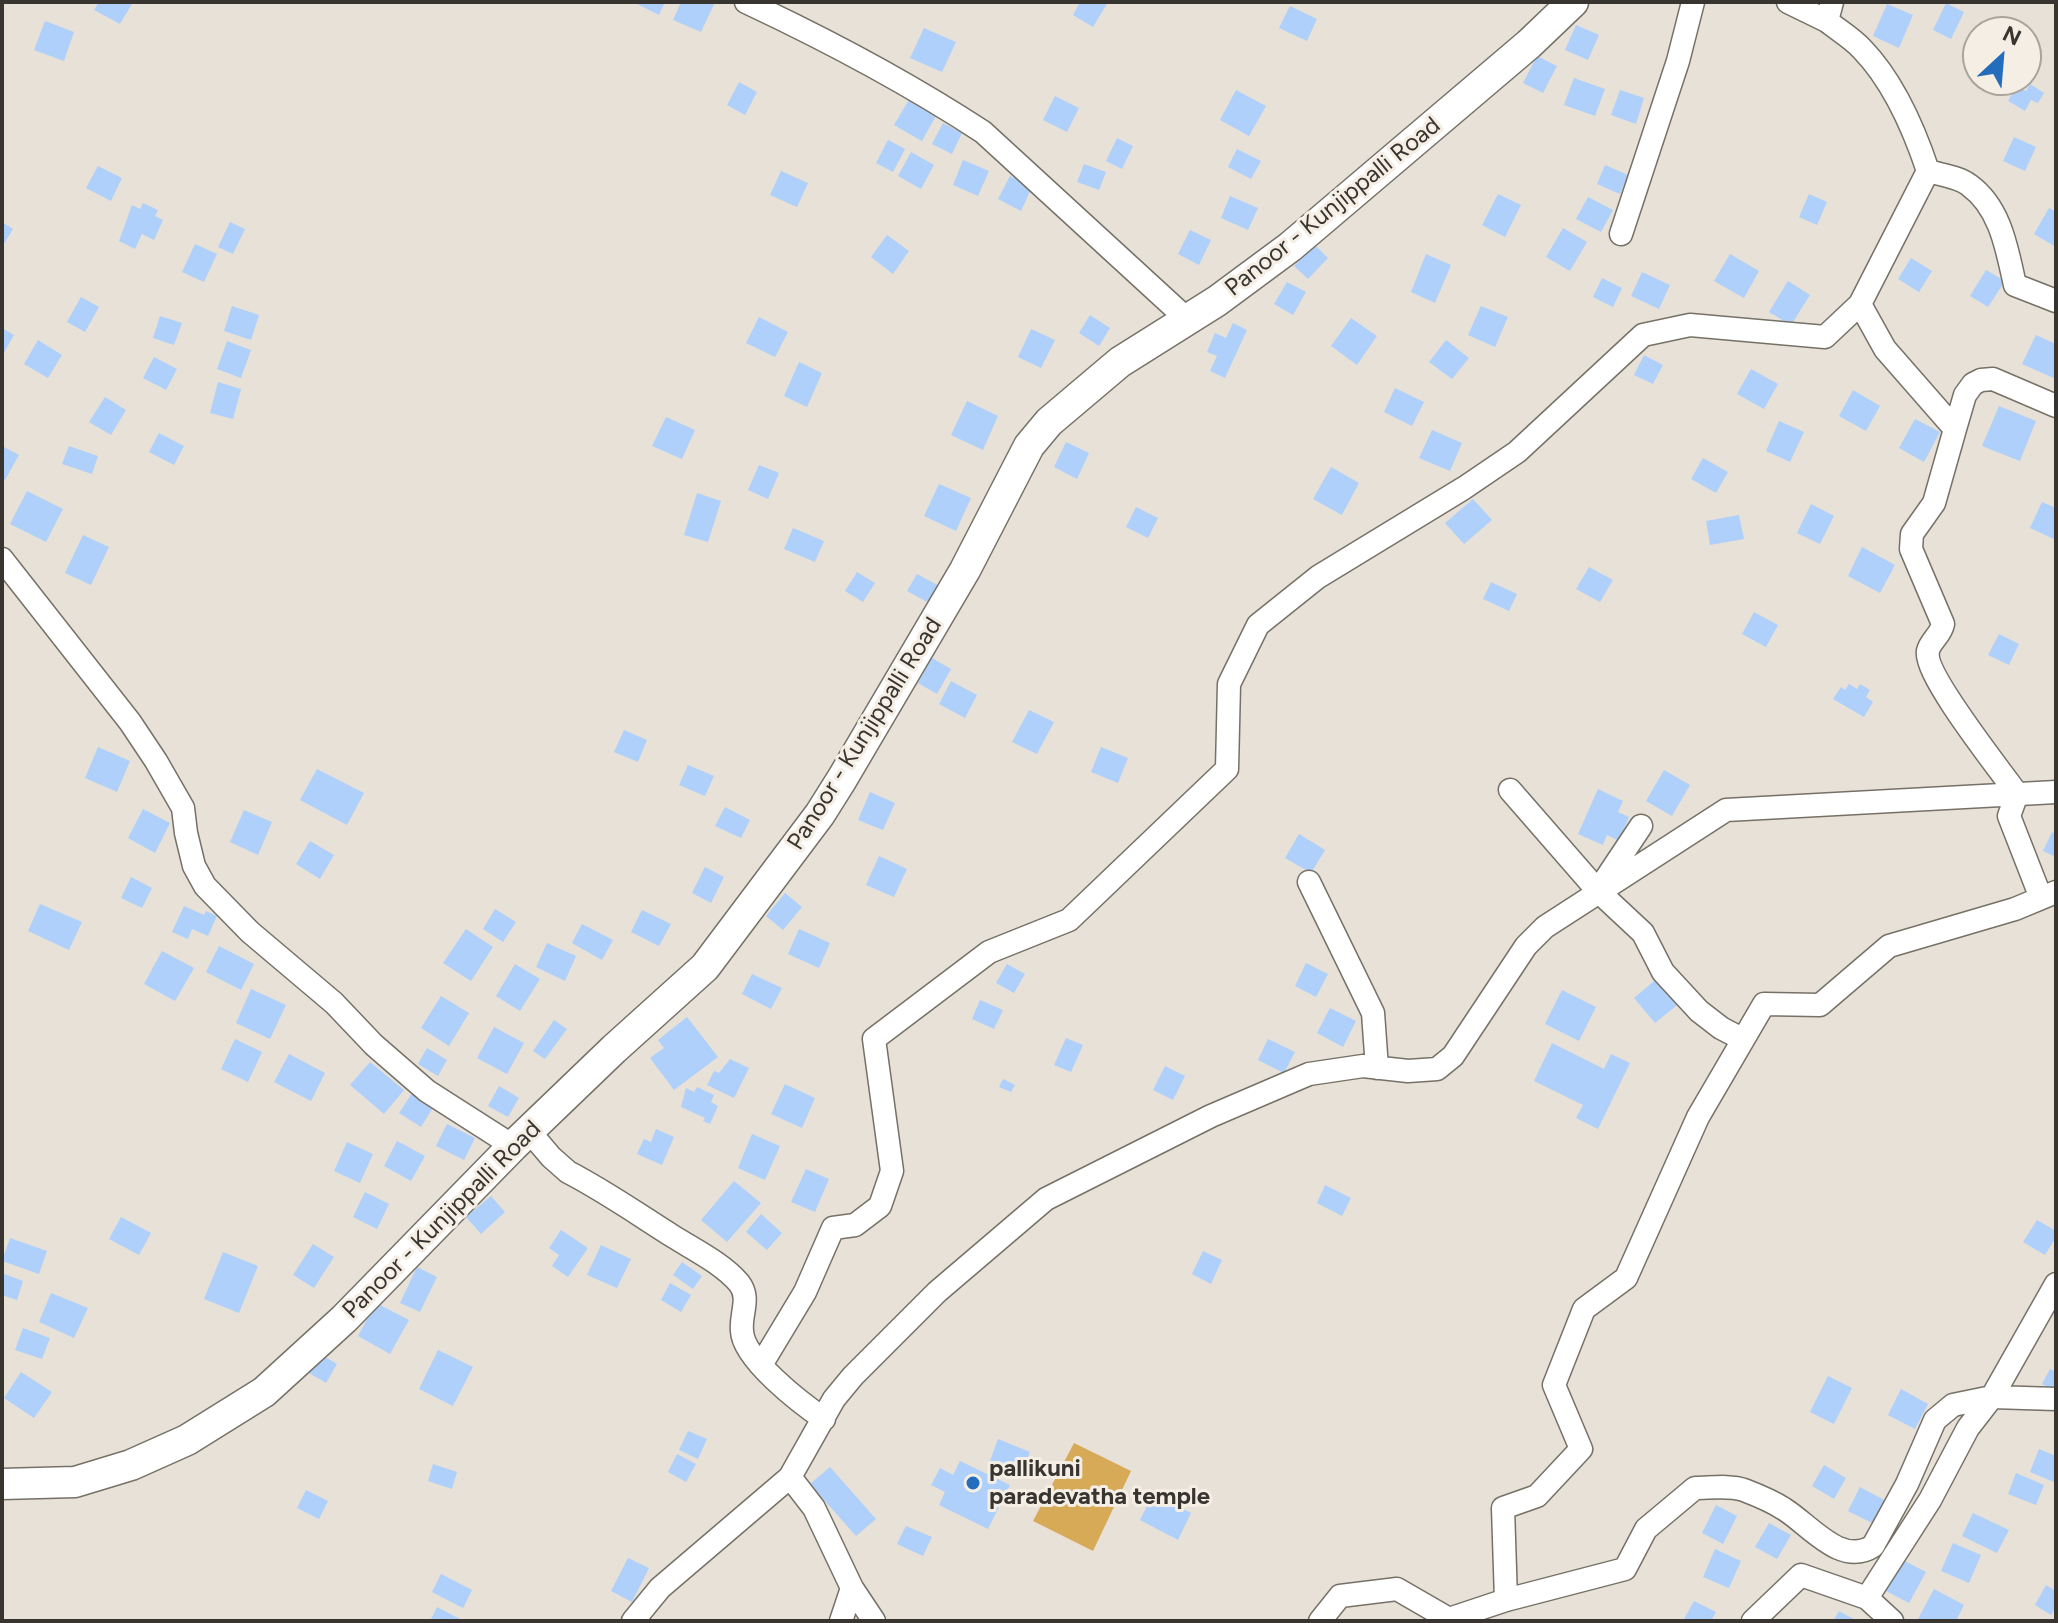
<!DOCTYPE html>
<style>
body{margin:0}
#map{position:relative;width:2058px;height:1623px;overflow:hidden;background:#e7e1d7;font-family:Figtree,sans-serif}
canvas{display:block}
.frame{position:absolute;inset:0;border:4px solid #383531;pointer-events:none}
.north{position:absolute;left:1962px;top:16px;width:80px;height:80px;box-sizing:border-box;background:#f5eee4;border:2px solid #a9a49c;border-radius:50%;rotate:26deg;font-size:22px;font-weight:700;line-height:32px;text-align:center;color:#383531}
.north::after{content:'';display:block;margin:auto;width:28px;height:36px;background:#246dbd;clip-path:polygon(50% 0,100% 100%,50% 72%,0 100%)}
</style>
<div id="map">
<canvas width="2058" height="1623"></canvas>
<div class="frame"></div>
<div class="north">N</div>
</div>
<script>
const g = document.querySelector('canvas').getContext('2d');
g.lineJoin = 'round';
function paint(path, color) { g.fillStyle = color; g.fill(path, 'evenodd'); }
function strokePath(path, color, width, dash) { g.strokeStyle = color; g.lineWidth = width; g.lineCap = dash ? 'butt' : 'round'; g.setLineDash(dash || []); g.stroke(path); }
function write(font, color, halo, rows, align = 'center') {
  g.font = font + ' Figtree,sans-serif'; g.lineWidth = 6; g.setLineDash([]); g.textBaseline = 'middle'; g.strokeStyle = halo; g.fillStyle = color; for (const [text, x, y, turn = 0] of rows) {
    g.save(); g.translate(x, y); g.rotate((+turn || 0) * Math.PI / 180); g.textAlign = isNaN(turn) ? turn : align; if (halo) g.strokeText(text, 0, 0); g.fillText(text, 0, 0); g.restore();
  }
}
const water = new Path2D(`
 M1074 1443 1131 1471 1093 1551 1033 1521Z`);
const building = new Path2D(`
 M99 2H133L120 24 94 10Z
 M633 2H665L659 15Z
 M681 2H715L701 32 673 20Z
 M1080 2H1108L1093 27 1073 15Z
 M1946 3 1964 12 1951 39 1933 30Z
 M1887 4 1913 15 1899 48 1873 36Z
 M1290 6 1317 19 1307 41 1279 28Z
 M45 21 74 32 64 61 34 50Z
 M1576 25 1599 35 1588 60 1565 50Z
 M924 28 956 42 942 72 910 58Z
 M1537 56 1557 66 1543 93 1523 83Z
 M1574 78 1605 89 1595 116 1564 105Z
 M739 82 757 92 745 115 727 105Z
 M2030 84 2044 93 2038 103 2031 100 2025 111 2008 101 2016 86 2026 91Z
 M1236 90 1266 106 1249 136 1220 120Z
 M1620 90 1644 98 1636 124 1611 115Z
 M1055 96 1079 108 1067 132 1043 120Z
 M910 98 937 114 922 141 894 125Z
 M943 123 962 133 952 154 932 144Z
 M2014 137 2036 147 2025 171 2003 161Z
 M1117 138 1133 146 1122 169 1106 161Z
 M888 140 905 149 893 172 876 163Z
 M1237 149 1261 161 1251 179 1228 167Z
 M911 152 934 165 921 189 898 176Z
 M963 160 989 171 978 196 953 185Z
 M1084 164 1106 172 1099 190 1077 182Z
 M1605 165 1628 175 1620 194 1597 184Z
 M98 166 122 178 111 201 86 188Z
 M781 171 808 183 797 207 770 195Z
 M1010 176 1032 187 1021 211 998 199Z
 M1498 194 1521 205 1505 237 1482 225Z
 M1809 194 1827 202 1817 225 1799 217Z
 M1230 196 1258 208 1248 230 1221 218Z
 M1588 197 1613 210 1601 232 1576 219Z
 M143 203 158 210 155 216 163 220 154 240 142 234 135 249 119 241 132 205 140 209Z
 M2049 208 2056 212V247L2034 234Z
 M2 222 13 229 2 247Z
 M230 222 245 229 233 254 218 247Z
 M1563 228 1587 242 1570 271 1546 257Z
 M1190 230 1211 240 1199 265 1178 254Z
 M887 235 909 251 893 274 871 257Z
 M195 244 217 254 204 282 182 272Z
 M1315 245 1328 258 1308 279 1294 266Z
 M1426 254 1451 265 1435 303 1411 292Z
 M1730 254 1759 271 1744 298 1714 281Z
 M1911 258 1932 271 1919 292 1898 279Z
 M1986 270 2005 281 1988 307 1970 296Z
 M1642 272 1670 285 1659 309 1631 296Z
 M1602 278 1622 288 1613 307 1593 297Z
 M1788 281 1810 295 1791 325 1769 312Z
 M1287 282 1306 292 1293 315 1274 304Z
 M81 297 99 307 85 332 67 322Z
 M232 306 259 315 251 340 224 331Z
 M1481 306 1508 317 1495 347 1468 335Z
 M1090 315 1110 328 1099 346 1079 333Z
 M160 316 182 323 174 345 153 338Z
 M759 317 788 332 775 357 746 343Z
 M1351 318 1377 336 1357 365 1331 346Z
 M1233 323 1247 330 1225 378 1210 371 1217 356 1207 352 1215 333 1226 338Z
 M2 328 14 335 2 356Z
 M1031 329 1055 340 1041 368 1018 357Z
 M2036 335 2056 344V379L2022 364Z
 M38 340 62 355 48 378 24 364Z
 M1446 340 1469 358 1452 379 1429 362Z
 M227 341 251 350 241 378 217 369Z
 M1644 355 1663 365 1653 384 1634 375Z
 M154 357 177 369 166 390 143 378Z
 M799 362 822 373 807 407 784 396Z
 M1751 369 1778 384 1764 409 1737 394Z
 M218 382 241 389 233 419 210 413Z
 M1395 388 1424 402 1412 426 1384 412Z
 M1853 390 1880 406 1866 431 1839 416Z
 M105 397 126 410 111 435 89 422Z
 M967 401 998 416 983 450 951 435Z
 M1999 406 2036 421 2020 461 1982 446Z
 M666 417 695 430 682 459 652 446Z
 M1915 419 1940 432 1924 462 1899 448Z
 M1779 421 1804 432 1790 462 1766 451Z
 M1432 430 1462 443 1450 471 1419 458Z
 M159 433 184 446 174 465 149 452Z
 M1066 442 1089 453 1077 479 1054 467Z
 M2 446 19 455 5 480 2 479Z
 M69 446 98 456 92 474 62 464Z
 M1703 458 1728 472 1716 493 1691 479Z
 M759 465 779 473 768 499 748 490Z
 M1331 467 1359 483 1342 515 1313 499Z
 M939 484 971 498 956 531 924 516Z
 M27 491 63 509 46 542 10 524Z
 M697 493 721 501 708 542 684 535Z
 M1473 499 1492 520 1464 544 1445 523Z
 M2042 502 2056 508V540L2030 528Z
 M1811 504 1834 516 1820 544 1797 533Z
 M1136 507 1158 518 1148 538 1126 527Z
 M1739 515 1744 539 1710 545 1706 521Z
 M793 528 824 541 815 562 784 549Z
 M83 535 109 547 91 585 65 573Z
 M1862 547 1895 565 1880 593 1848 576Z
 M1589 567 1613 580 1600 602 1576 589Z
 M857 572 875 583 863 602 845 591Z
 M917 574 941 587 931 604 907 591Z
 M1491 582 1517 594 1509 611 1483 599Z
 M1754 612 1778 625 1766 647 1742 634Z
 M1999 634 2019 644 2009 665 1988 655Z
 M932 658 951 669 937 694 918 683Z
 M951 681 977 695 965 718 939 704Z
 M1849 684 1857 689 1860 684 1870 690 1866 697 1873 702 1864 717 1833 699 1841 687 1845 690Z
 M1029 710 1054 722 1037 754 1012 742Z
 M624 730 647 740 638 762 614 752Z
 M98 747 130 761 117 792 85 778Z
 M1101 747 1128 758 1118 783 1091 772Z
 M688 765 714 776 705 796 679 785Z
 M317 769 364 793 347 825 300 800Z
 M1664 770 1690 785 1672 816 1646 801Z
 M1598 789 1623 801 1618 812 1629 817 1619 841 1607 835 1603 845 1578 834Z
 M870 792 895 803 883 830 858 820Z
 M725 807 750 820 741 838 715 826Z
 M143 809 170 823 155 853 128 838Z
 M244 810 272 822 258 855 230 842Z
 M2052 832 2056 834V857L2043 851Z
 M1299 834 1325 850 1311 873 1285 858Z
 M310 841 334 855 320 879 296 864Z
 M879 856 907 869 894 897 866 885Z
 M705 867 724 877 711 903 692 893Z
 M131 877 152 888 142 908 121 898Z
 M785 893 802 907 783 930 766 916Z
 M40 904 82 922 69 950 28 931Z
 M184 906 204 915 206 911 217 916 208 936 192 929 188 939 172 932Z
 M495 909 516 922 503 942 483 929Z
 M642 910 671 924 659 946 631 932Z
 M582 924 613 940 602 960 572 943Z
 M466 929 493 947 471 981 443 963Z
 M799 929 830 943 819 968 788 954Z
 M547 943 576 956 565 981 536 967Z
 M219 946 254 964 241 990 206 972Z
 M162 951 194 968 175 1001 144 984Z
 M1306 963 1328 974 1316 997 1295 986Z
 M515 964 540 979 520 1011 496 996Z
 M1007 964 1025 974 1014 993 996 983Z
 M752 974 782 988 771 1009 742 994Z
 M1660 976 1681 1002 1655 1023 1634 998Z
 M251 989 286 1005 270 1039 236 1023Z
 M1562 990 1596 1007 1579 1041 1545 1024Z
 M441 996 469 1013 449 1046 421 1028Z
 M980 1000 1003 1010 994 1029 972 1019Z
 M1330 1008 1356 1021 1343 1047 1317 1033Z
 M687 1017 718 1057 674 1090 650 1058 664 1048 658 1040Z
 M554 1020 567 1029 545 1059 533 1051Z
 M494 1027 524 1043 507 1074 477 1058Z
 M1066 1038 1083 1045 1071 1072 1054 1065Z
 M235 1039 262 1052 248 1082 221 1069Z
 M1268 1039 1295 1052 1284 1073 1258 1060Z
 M1552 1043 1604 1069 1611 1054 1630 1063 1598 1129 1576 1118 1583 1105 1534 1081Z
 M427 1048 447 1060 438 1076 418 1064Z
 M289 1054 325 1073 311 1101 274 1082Z
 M730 1059 749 1068 734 1098 707 1085 714 1071 719 1073Z
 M370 1062 404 1090 384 1114 350 1085Z
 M1165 1066 1185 1076 1173 1100 1153 1090Z
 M1003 1079 1015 1085 1011 1092 999 1087Z
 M785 1084 815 1098 802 1128 771 1114Z
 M499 1086 519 1098 508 1117 488 1106Z
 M697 1087 714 1095 711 1102 718 1106 710 1124 703 1121 705 1118 681 1107 686 1088 694 1092Z
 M412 1093 434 1106 421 1127 399 1113Z
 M447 1124 475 1138 464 1160 436 1146Z
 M656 1129 674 1137 662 1165 637 1154 644 1139 651 1142Z
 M752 1134 780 1146 765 1180 738 1168Z
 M397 1141 425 1156 411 1181 384 1166Z
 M347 1142 373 1154 360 1183 334 1171Z
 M806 1169 829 1179 815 1212 791 1202Z
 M734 1181 761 1203 727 1242 701 1220Z
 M1325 1185 1351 1198 1342 1216 1317 1203Z
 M365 1192 389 1204 377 1229 353 1217Z
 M491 1196 505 1212 481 1234 466 1217Z
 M761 1214 782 1233 767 1250 746 1232Z
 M121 1217 151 1233 139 1255 109 1239Z
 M2037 1220 2056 1231V1237L2045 1255 2023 1242Z
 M561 1230 588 1248 568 1277 552 1266 559 1255 549 1248Z
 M10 1238 47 1251 39 1274 2 1261Z
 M313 1244 334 1257 314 1288 293 1275Z
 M601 1245 631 1259 617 1288 587 1275Z
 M1203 1251 1222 1260 1211 1284 1192 1274Z
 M223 1252 258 1266 239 1313 204 1299Z
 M682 1262 702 1276 693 1289 673 1275Z
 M417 1267 437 1277 420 1312 400 1303Z
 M2 1273 23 1281 17 1300 2 1295Z
 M670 1283 691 1295 681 1312 661 1300Z
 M51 1293 88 1308 74 1338 39 1322Z
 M376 1303 409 1320 390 1354 358 1336Z
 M23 1328 50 1338 42 1359 15 1350Z
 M438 1350 473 1367 453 1406 419 1389Z
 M320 1354 337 1364 326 1383 309 1373Z
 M2050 1369 2056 1372V1392L2042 1384Z
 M21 1372 52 1392 34 1418 4 1398Z
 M1828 1376 1852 1388 1834 1424 1810 1412Z
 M1901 1389 1928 1404 1915 1429 1888 1415Z
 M688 1431 707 1439 698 1459 679 1450Z
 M998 1439 1030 1452 1022 1474 990 1461Z
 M2039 1449 2056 1456 2054 1482 2030 1472Z
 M677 1454 696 1464 686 1482 668 1472Z
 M960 1461 1010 1485 988 1529 939 1505 945 1492 931 1485 940 1468 953 1475Z
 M433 1464 457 1472 452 1489 428 1481Z
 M1824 1465 1846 1478 1834 1499 1812 1486Z
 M830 1467 876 1519 856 1536 810 1484Z
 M2016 1473 2044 1485 2036 1505 2008 1494Z
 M1860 1487 1886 1501 1874 1524 1848 1511Z
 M306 1490 328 1501 319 1519 297 1508Z
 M1153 1494 1191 1513 1178 1540 1140 1520Z
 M1716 1505 1737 1516 1723 1544 1702 1533Z
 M1973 1513 2009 1530 1997 1553 1962 1536Z
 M1769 1523 1791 1535 1777 1559 1755 1547Z
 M906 1526 932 1537 923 1556 897 1544Z
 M1953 1543 1981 1555 1969 1583 1941 1571Z
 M1715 1549 1741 1561 1729 1588 1703 1577Z
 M628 1558 649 1568 632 1602 611 1591Z
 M1903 1560 1926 1572 1909 1603 1886 1591Z
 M441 1574 472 1590 463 1608 432 1592Z
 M2046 1585 2056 1591V1607L2051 1615 2035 1605Z
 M1934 1589 1964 1605 1956 1621H1917Z
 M1694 1601 1716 1612 1711 1621H1683Z
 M437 1607 460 1619 459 1621H430Z
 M1839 1611 1857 1621H1833Z`);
const street = new Path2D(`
 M746 2C827 40 908 83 983 132L1188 320
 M1788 2 1827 21
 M1832 2 1827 21C1838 30 1852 38 1862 49 1894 82 1914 129 1928 171L1860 304 1885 349 1955 429 1934 503 1912 534 1911 549 1943 624C1941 635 1930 641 1928 651 1923 674 2001 771 2017 794L2009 816 2041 898
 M1928 171C1941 175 1959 177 1969 185 2001 208 2007 250 2015 285L2056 301
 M1621 234 1678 61 1693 2
 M1955 429 1965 395 1973 384 1981 380 1993 379 2056 406
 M2 559 130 722 156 761 183 808 186 833 194 866 205 886 250 932 334 1003 374 1045 427 1091 513 1146
 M1510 790 1598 891 1643 933 1663 972 1699 1011 1721 1028 1742 1039
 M1309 882 1373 1013 1377 1068
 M1603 883 1641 826
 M529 1131 551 1157 568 1172C605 1191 639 1215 674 1237 695 1250 723 1264 739 1283 751 1298 740 1314 742 1331 743 1359 802 1404 824 1419
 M761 1365 805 1292 833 1228 855 1225 880 1206 892 1171 874 1039 989 952 1069 920 1227 769 1229 684 1258 625 1318 577 1464 488 1517 452 1643 335 1690 325 1825 337 1860 304
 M790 1477 814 1508 852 1588 874 1621
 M1867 1598 1930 1500 1968 1428 1992 1397 2056 1284
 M1506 1600 1503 1508 1537 1496 1581 1449 1554 1385 1584 1309 1626 1278 1698 1117 1764 1004 1820 1005 1889 946 2015 909 2056 892
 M633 1621 660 1588 790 1477 834 1399 853 1376 937 1292 1046 1199 1211 1116 1309 1074 1363 1066 1408 1071 1437 1069 1453 1056 1526 946 1545 927 1726 810 2056 792
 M841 1621 852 1588
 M1320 1621 1340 1596 1397 1589 1449 1619 1506 1600 1625 1569 1646 1529 1695 1488C1710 1488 1730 1485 1744 1490 1757 1495 1772 1501 1784 1509 1810 1525 1841 1567 1873 1546L1907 1484 1935 1420 1953 1405 1992 1397 2056 1399
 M1753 1621 1801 1575 1867 1598 1892 1621`);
const secondary = new Path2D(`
 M2 1484 75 1482 131 1465 187 1440 264 1392 344 1319 513 1146 614 1049 705 967 820 814 842 779 965 570 1029 446 1049 422 1120 362 1217 301 1290 247 1529 44 1573 2`);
const markers = [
 [973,1483,8,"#246dbd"]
];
const streetNames = [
 ["Panoor - Kunjippalli Road",1333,207,-39],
 ["Panoor - Kunjippalli Road",865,734,-58],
 ["Panoor - Kunjippalli Road",442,1220,-45]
];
const poiNames = [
 ["pallikuni",989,1469],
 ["paradevatha temple",989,1497]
];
paint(water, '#d7aa57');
paint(building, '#afd0fa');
strokePath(street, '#767167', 25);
strokePath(secondary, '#767167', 33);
strokePath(street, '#fff', 22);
strokePath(secondary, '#fff', 30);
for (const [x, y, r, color] of markers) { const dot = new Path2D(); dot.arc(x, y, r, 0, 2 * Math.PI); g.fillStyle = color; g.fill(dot); strokePath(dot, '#f5eee4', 3); }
write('24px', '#383531', '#f5eee4', streetNames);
write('bold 24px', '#383531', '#f5eee4', poiNames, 'left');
</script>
